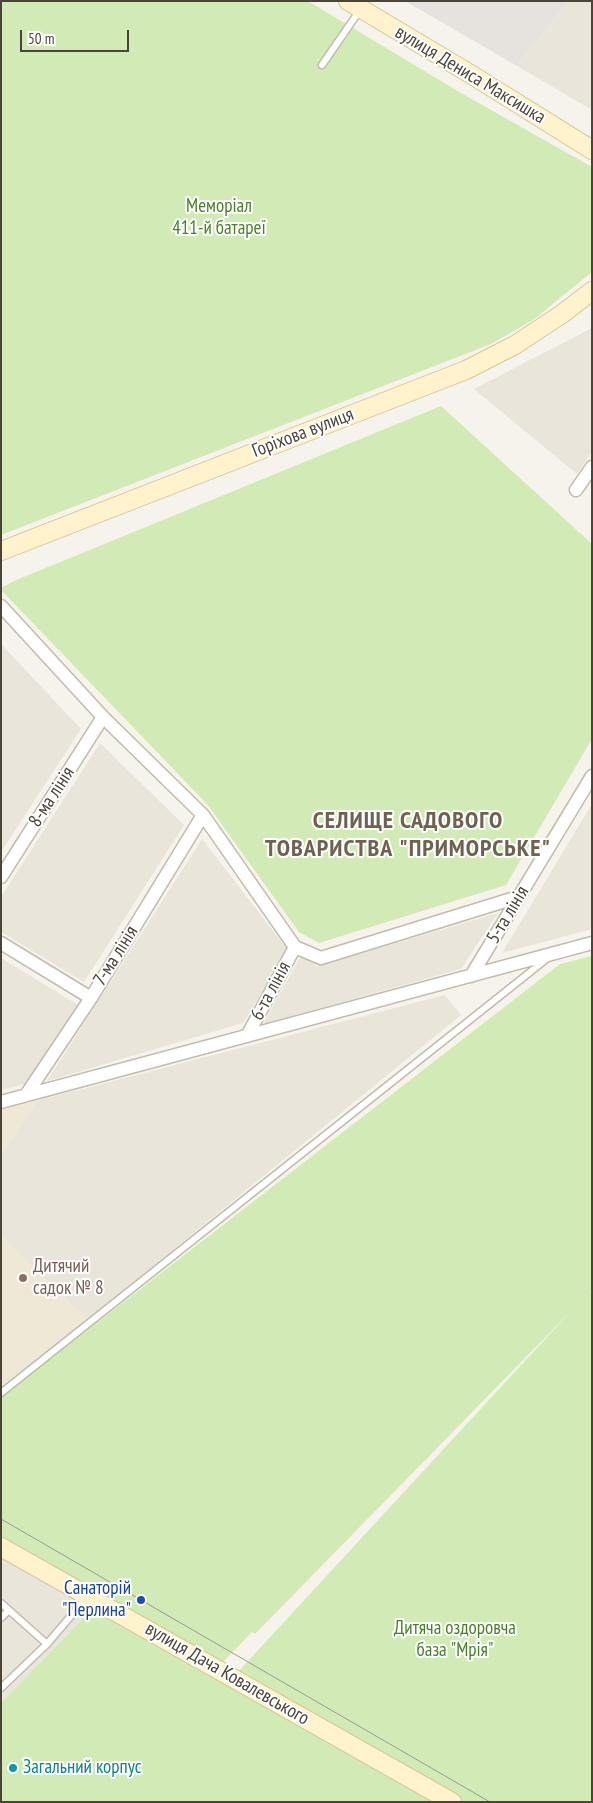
<!DOCTYPE html>
<meta charset="utf-8">
<style>
body{margin:0}
#map{position:relative;width:593px;height:1803px;overflow:hidden;background:#f6f3ec;font-family:"PT Sans Narrow",sans-serif}
canvas{display:block}
.frame{position:absolute;inset:0;border:2px solid #4b4439;pointer-events:none}
.scale{position:absolute;left:20px;top:30px;width:109px;height:22px;box-sizing:border-box;border:2px solid #4b4439;border-top:0;padding-left:6px;font-size:15px;line-height:18px;white-space:nowrap;color:#4b4439;-webkit-text-stroke:4px #fff;paint-order:stroke}
</style>
<div id="map">
<canvas width="593" height="1803"></canvas>
<div class="frame"></div>
<div class="scale">50 m</div>
</div>
<script>
const g = document.querySelector('canvas').getContext('2d');
g.lineJoin = 'round';
function paint(path, color) { g.fillStyle = color; g.fill(path, 'evenodd'); }
function strokePath(path, color, width, dash) { g.strokeStyle = color; g.lineWidth = width; g.lineCap = dash ? 'butt' : 'round'; g.setLineDash(dash || []); g.stroke(path); }
function write(font, color, halo, rows, align = 'center') {
  g.font = font + ' "PT Sans Narrow",sans-serif'; g.lineWidth = 4; g.setLineDash([]); g.textBaseline = 'middle'; g.strokeStyle = halo; g.fillStyle = color; for (const [text, x, y, turn = 0] of rows) {
    g.save(); g.translate(x, y); g.rotate((+turn || 0) * Math.PI / 180); g.textAlign = isNaN(turn) ? turn : align; if (halo) g.strokeText(text, 0, 0); g.fillText(text, 0, 0); g.restore();
  }
}
const residential = new Path2D(`
 M569 1H592V110L517 66Z
 M592 328V452L577 474 474 389Z
 M1 644 81 729 1 852Z
 M100 743 184 825 84 982 1 932V897Z
 M592 804V929L502 953Z
 M202 839 288 950 243 1023 47 1081Z
 M498 913 461 969 263 1024 301 956 318 966Z
 M1 958 78 1005 25 1084 1 1090Z
 M445 995 461 1015 87 1320 1 1236V1155L36 1101Z
 M1 1551 95 1606 1 1703Z`);
const industrial = new Path2D(`
 M405 1H569L517 66Z`);
const education = new Path2D(`
 M36 1101 1 1155V1110Z
 M1 1236 87 1320 1 1389Z`);
const green = new Path2D(`
 M1 1H308L461 93 592 167V272L533 320 491 344 1 535Z
 M441 406 592 544V739L506 885 319 943 299 932 207 804 1 590V588L14 581Z
 M592 956V1289L590 1292 592 1293V1802H463L237 1673 572 1310 255 1634 252 1632 220 1665 1 1541V1397L560 964Z
 M95 1606 440 1802H1V1703Z`);
const lane = new Path2D(`
 M322 65 360 10
 M1 1393 549 957
 M1 1603 47 1644
 M1 1618 9 1610
 M1 1688 47 1644 88 1596`);
const street = new Path2D(`
 M576 490 592 467
 M1 606 103 717 203 815 295 947 321 958 518 897
 M1 877 103 717
 M1 943 91 998
 M471 976 592 776
 M247 1036 295 947
 M26 1095 91 998 203 815
 M1 1102 592 943`);
const secondary = new Path2D(`
 M348 1 472 75 592 150
 M1 551 466 370 515 345 562 314 592 291
 M1 1547 452 1802`);
const tram = new Path2D(`
 M1 1519 490 1802`);
const markers = [
 [23,1278,5,"#8d6e63"],
 [141,1600,5,"#1a4fb4"],
 [13,1768,5,"#0f9aa8"]
];
const streetNames = [
 ["вулиця Дениса Максишка",470,75,31],
 ["Горіхова вулиця",303,433,-21],
 ["8-ма лінія",52,797,-57],
 ["5-та лінія",508,915,-59],
 ["7-ма лінія",116,956,-58],
 ["6-та лінія",271,991,-62],
 ["вулиця Дача Ковалевського",227,1674,30]
];
const parkNames = [
 ["Меморіал",219,207],
 ["411-й батареї",219,229],
 ["Дитяча оздоровча",455,1629],
 ["база \"Мрія\"",455,1651]
];
const educationNames = [
 ["Дитячий",33,1267],
 ["садок № 8",33,1289]
];
const transitNames = [
 ["Санаторій",131,1589],
 ["\"Перлина\"",131,1611]
];
const cultureNames = [
 ["Загальний корпус",23,1768]
];
const districtNames = [
 ["СЕЛИЩЕ САДОВОГО",408,821],
 ["ТОВАРИСТВА \"ПРИМОРСЬКЕ\"",408,849]
];
paint(residential, '#eae5da');
paint(industrial, '#e6e2dd');
paint(education, '#efe8d6');
paint(green, '#d2eab5');
strokePath(lane, '#c2bbae', 9);
strokePath(street, '#c2bbae', 15);
strokePath(secondary, '#d6c79b', 20);
strokePath(lane, '#fff', 6);
strokePath(street, '#fff', 12);
strokePath(secondary, '#fff3cd', 18);
strokePath(tram, '#9a9a9a', 1);
for (const [x, y, r, color] of markers) { const dot = new Path2D(); dot.arc(x, y, r, 0, 2 * Math.PI); g.fillStyle = color; g.fill(dot); strokePath(dot, '#fff', 2); }
write('19px', '#4b4439', '#fff', streetNames);
write('19px', '#4a7f2a', '#fff', parkNames);
write('19px', '#785e54', '#fff', educationNames, 'left');
write('19px', '#164399', '#fff', transitNames, 'right');
write('19px', '#0d838f', '#fff', cultureNames, 'left');
g.letterSpacing = '1px';
write('bold 24px', '#6e6250', '#fff', districtNames);
g.letterSpacing = '0px';
</script>
